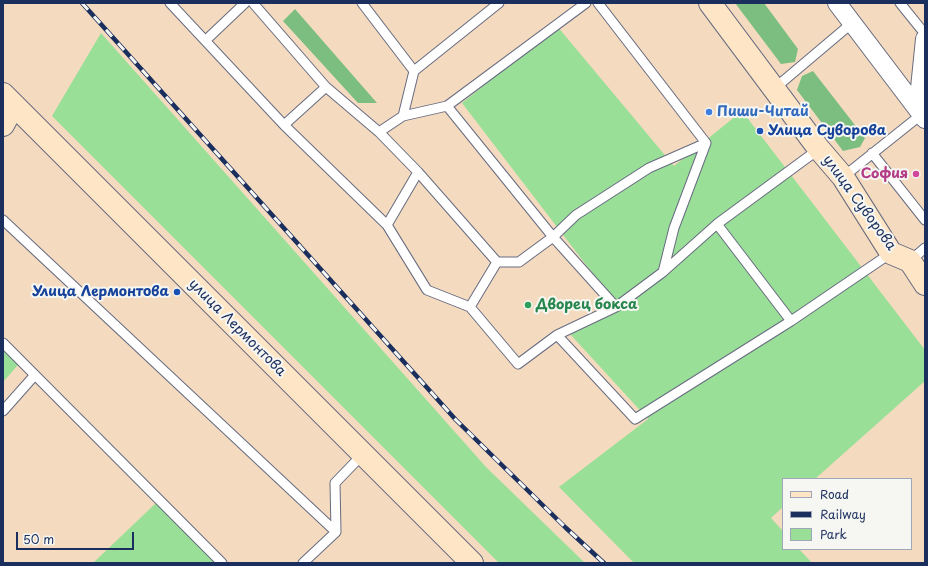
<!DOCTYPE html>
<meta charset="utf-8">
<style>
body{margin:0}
#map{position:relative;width:928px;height:566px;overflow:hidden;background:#f4dbbf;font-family:"Playpen Sans",sans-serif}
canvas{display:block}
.frame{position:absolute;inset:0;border:4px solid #1b2f5e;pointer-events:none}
.legend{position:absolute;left:782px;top:478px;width:130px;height:72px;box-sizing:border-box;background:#f6f6f2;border:1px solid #9ea6b7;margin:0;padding:5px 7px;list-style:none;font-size:12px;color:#1b2f5e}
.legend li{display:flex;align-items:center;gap:8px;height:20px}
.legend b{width:20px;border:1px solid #9ea6b7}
.scale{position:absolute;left:16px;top:532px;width:118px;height:18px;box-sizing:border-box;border:2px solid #1b2f5e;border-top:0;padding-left:5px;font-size:12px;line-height:14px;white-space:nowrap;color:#1b2f5e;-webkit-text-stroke:3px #f6f6f2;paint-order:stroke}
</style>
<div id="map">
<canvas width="928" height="566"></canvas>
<div class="frame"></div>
<ul class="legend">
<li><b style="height:5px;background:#fde5c5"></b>Road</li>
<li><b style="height:5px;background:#1b2f5e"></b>Railway</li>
<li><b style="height:11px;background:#9adf97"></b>Park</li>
</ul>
<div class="scale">50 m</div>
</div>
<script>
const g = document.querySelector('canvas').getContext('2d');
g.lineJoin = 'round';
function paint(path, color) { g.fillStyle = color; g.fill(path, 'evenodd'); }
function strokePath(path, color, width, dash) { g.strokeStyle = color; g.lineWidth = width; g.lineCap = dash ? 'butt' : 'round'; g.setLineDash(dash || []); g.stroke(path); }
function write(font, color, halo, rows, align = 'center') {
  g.font = font + ' "Playpen Sans",sans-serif'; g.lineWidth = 4; g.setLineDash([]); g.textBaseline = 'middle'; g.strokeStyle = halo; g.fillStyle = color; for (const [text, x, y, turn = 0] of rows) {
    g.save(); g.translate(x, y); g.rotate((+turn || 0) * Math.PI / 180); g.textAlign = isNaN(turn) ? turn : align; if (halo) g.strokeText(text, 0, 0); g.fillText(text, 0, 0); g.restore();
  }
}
const green = new Path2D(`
 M557 26 674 166 742 111 925 350V381L815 479H783V507L771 518 783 531V549H799L812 563H634L559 487 648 419 569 333 613 300 462 103Z
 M101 33 486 467 585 563H499L52 116Z
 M3 350 18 365 3 382Z
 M156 503 220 563H93Z`);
const forest = new Path2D(`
 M735 3H764L798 49 795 62 781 64Z
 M295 9 377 103H358L283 21Z
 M813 71 865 138 860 147 843 151 797 90 802 76Z`);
const service = new Path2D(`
 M170 3 284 125 387 225 427 290 470 307
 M253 3 326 87 379 132 418 172 497 262 470 307 518 364 557 335 616 307 663 272 717 224 819 149
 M362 3 414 71 499 3
 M586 3 447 106 553 237 616 307
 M598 3 706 143
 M900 3 925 34
 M206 40 245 3
 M775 88 852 23
 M403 116 447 106
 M284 125 326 87
 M379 132 403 116 414 71
 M872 153 925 220
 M843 177 922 114
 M3 220 336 532
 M717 224 791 321
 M387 225 418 172
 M910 261 925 248
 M497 262H519L553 237 576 215 649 168 706 143
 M663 272 674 228 706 143
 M557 335 635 419 791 321 891 253
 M3 343 222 563
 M3 411 34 376
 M303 563 336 532 335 483 363 454`);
const minor = new Path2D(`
 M837 3 925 119
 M918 108 925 39`);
const secondary = new Path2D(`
 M710 3 819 149 843 177 891 253 910 261 925 284
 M3 94 472 563
 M3 125 14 105`);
const rail = new Path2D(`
 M82 3 456 420 566 528 604 563`);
const markers = [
 [709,112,4,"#3f7fe0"],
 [760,131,4,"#1a4fb4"],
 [916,174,4,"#d1479c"],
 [177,292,4,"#1a4fb4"],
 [528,305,4,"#2e9e5b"]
];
const shopNames = [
 ["Пиши-Читай",717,112]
];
const transitNames = [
 ["Улица Суворова",768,131],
 ["Улица Лермонтова",169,292,"right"]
];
const hotelNames = [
 ["София",908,174]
];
const streetNames = [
 ["улица Суворова",859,203,54],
 ["улица Лермонтова",237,328,45]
];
const leisureNames = [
 ["Дворец бокса",536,305]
];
paint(green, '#9adf97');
paint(forest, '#7bbe80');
strokePath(service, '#676b80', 11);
strokePath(minor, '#676b80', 20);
strokePath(secondary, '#676b80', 24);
strokePath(service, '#fff', 9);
strokePath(minor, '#fff', 18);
strokePath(secondary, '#fde5c5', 22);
strokePath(rail, '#1b2f5e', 4.5);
strokePath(rail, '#f6f6f2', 3, [9]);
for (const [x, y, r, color] of markers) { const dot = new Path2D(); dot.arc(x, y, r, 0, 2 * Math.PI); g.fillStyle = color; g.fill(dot); strokePath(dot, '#f6f6f2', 1.5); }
write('bold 14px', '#366cbe', '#f6f6f2', shopNames, 'left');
write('bold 14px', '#164399', '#f6f6f2', transitNames, 'left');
write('bold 14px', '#b23c85', '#f6f6f2', hotelNames, 'right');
write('14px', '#1b2f5e', '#f6f6f2', streetNames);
write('bold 14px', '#27864d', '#f6f6f2', leisureNames, 'left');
</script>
